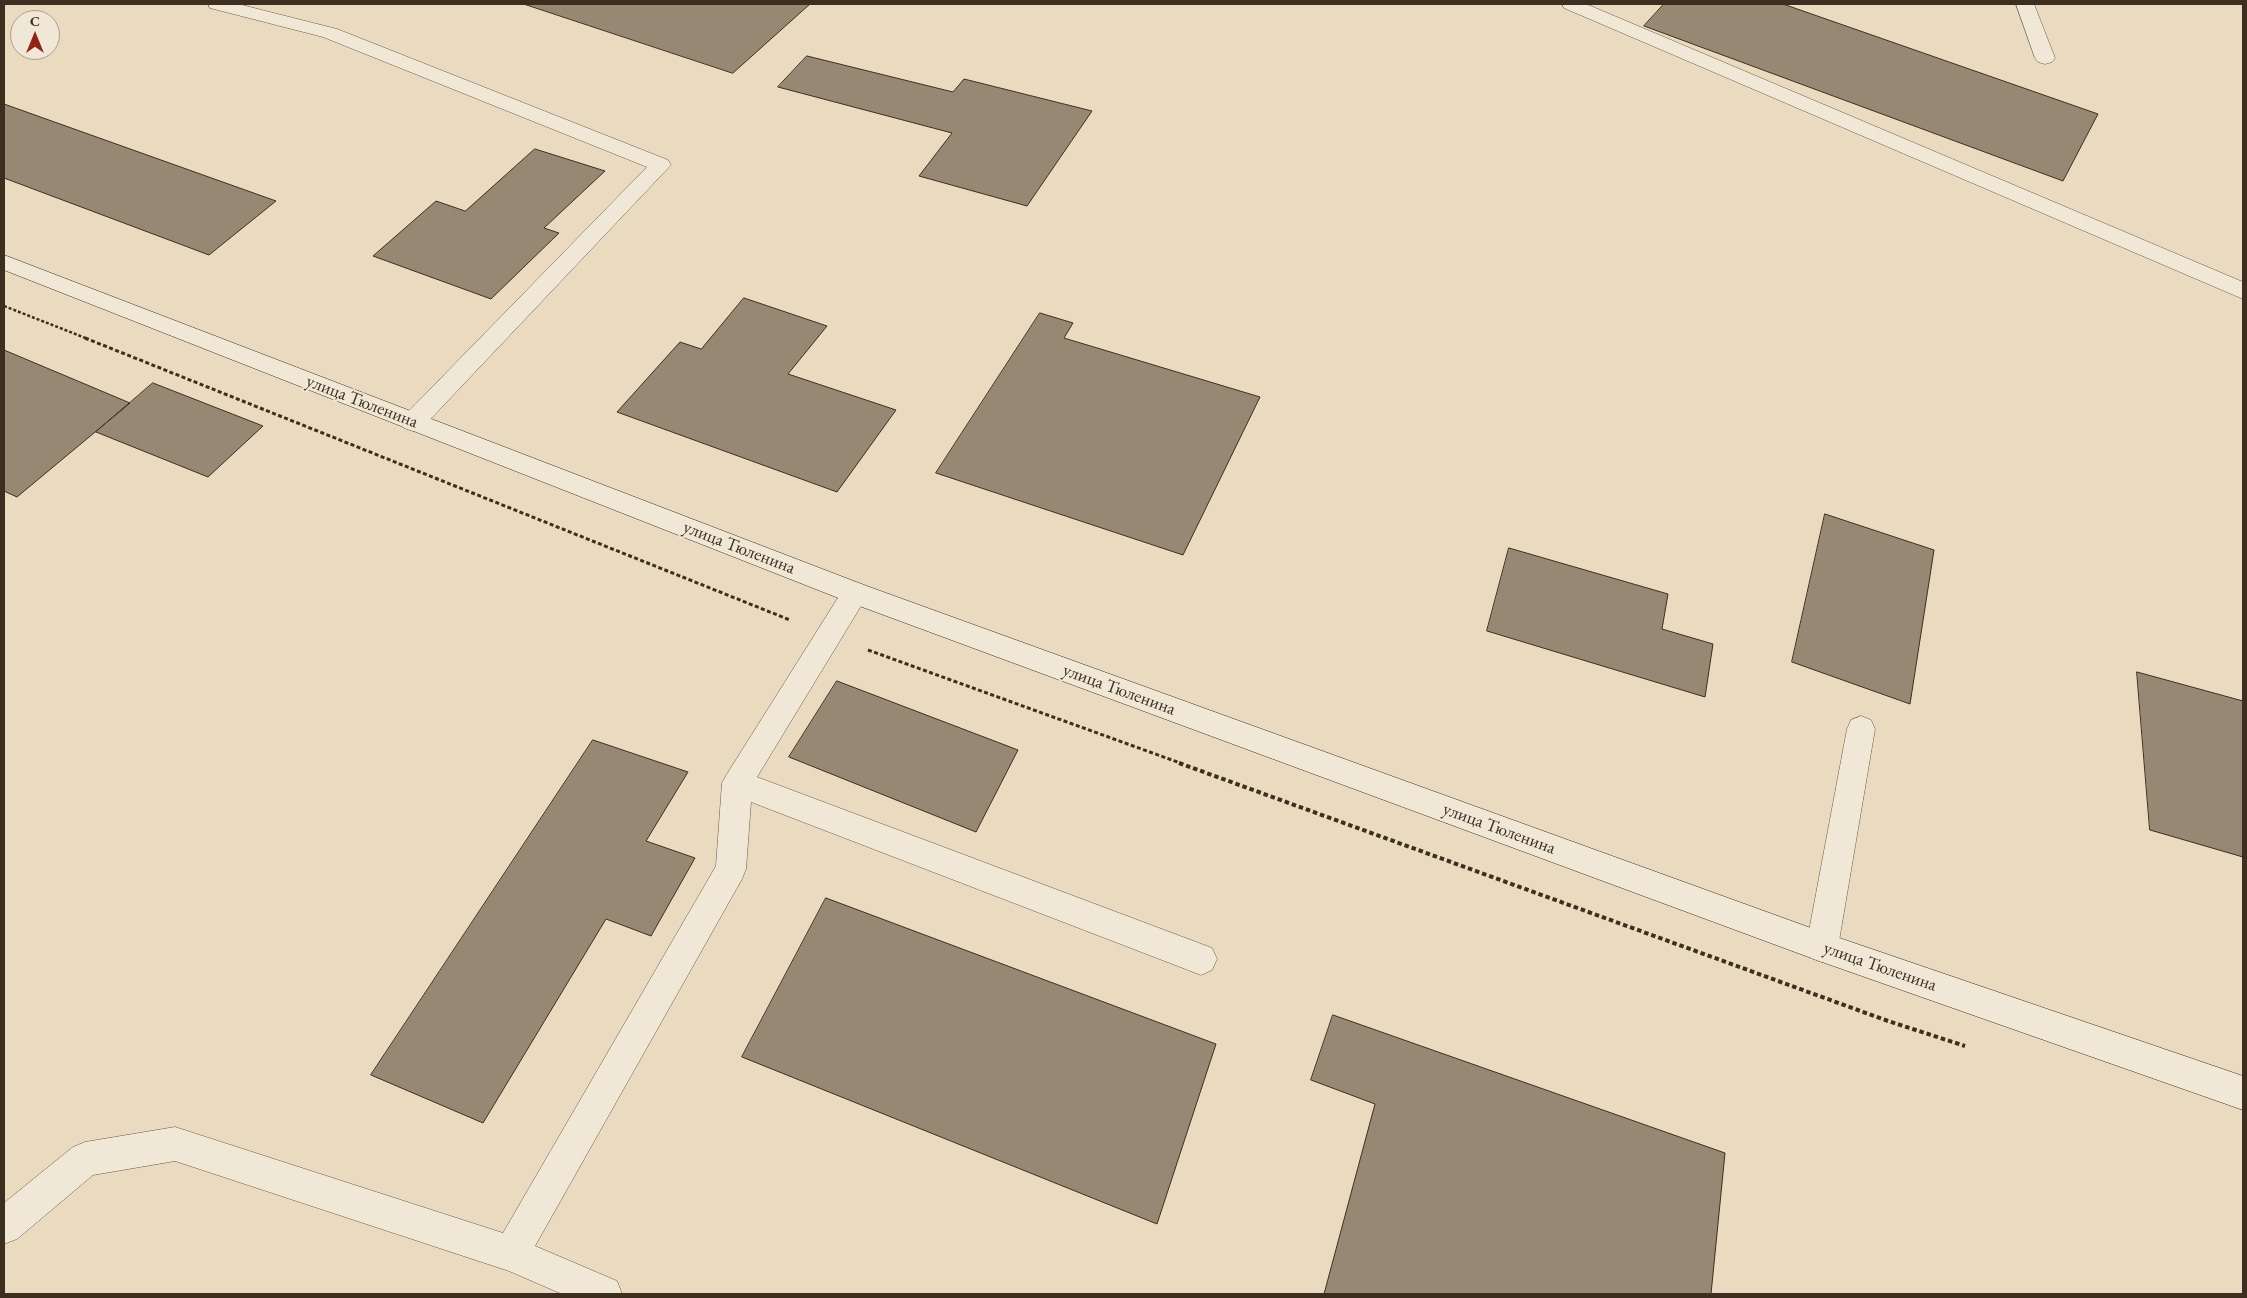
<!DOCTYPE html>
<meta charset="utf-8">
<style>
body{margin:0}
#map{position:relative;width:2247px;height:1298px;overflow:hidden;background:#e9dac0;font-family:"EB Garamond",serif}
canvas{display:block}
.frame{position:absolute;inset:0;border:5px solid #3c2f1f;pointer-events:none}
.north{position:absolute;left:10px;top:10px;width:50px;height:50px;box-sizing:border-box;background:#f1e7d6;border:1px solid #a99d8d;border-radius:50%;rotate:0deg;font-size:14px;font-weight:700;line-height:20px;text-align:center;color:#3c2f1f}
.north::after{content:'';display:block;margin:auto;width:18px;height:22px;background:#8f2418;clip-path:polygon(50% 0,100% 100%,50% 72%,0 100%)}
</style>
<div id="map">
<canvas width="2247" height="1298"></canvas>
<div class="frame"></div>
<div class="north">С</div>
</div>
<script>
const g = document.querySelector('canvas').getContext('2d');
g.lineJoin = 'round';
function paint(path, color) { g.fillStyle = color; g.fill(path, 'evenodd'); }
function strokePath(path, color, width, dash) { g.strokeStyle = color; g.lineWidth = width; g.lineCap = dash ? 'butt' : 'round'; g.setLineDash(dash || []); g.stroke(path); }
function write(font, color, halo, rows, align = 'center') {
  g.font = font + ' "EB Garamond",serif'; g.lineWidth = 4; g.setLineDash([]); g.textBaseline = 'middle'; g.strokeStyle = halo; g.fillStyle = color; for (const [text, x, y, turn = 0] of rows) {
    g.save(); g.translate(x, y); g.rotate((+turn || 0) * Math.PI / 180); g.textAlign = isNaN(turn) ? turn : align; if (halo) g.strokeText(text, 0, 0); g.fillText(text, 0, 0); g.restore();
  }
}
const building = new Path2D(`
 M524 4H810L733 73Z
 M1664 4H1783L2098 114 2063 181 1644 26Z
 M807 56 953 92 964 79 1092 111 1027 206 919 176 952 133 778 87Z
 M4 104 276 201 209 255 4 178Z
 M535 149 605 171 544 228 559 233 491 299 373 256 436 201 465 211Z
 M744 298 827 326 788 374 896 410 837 492 617 412 680 342 701 349Z
 M1040 313 1073 323 1064 338 1260 397 1183 555 936 473Z
 M4 350 130 403 17 497 4 491Z
 M153 383 263 426 208 477 96 432Z
 M1825 514 1934 550 1910 704 1792 662Z
 M1509 548 1668 594 1662 629 1713 644 1705 697 1487 631Z
 M2137 672 2243 701V857L2150 830Z
 M837 681 1018 750 976 832 789 757Z
 M593 740 688 772 646 841 695 858 651 936 606 919 483 1123 371 1075Z
 M826 898 1216 1044 1157 1224 742 1057Z
 M1333 1015 1725 1153 1711 1294H1324L1375 1104 1311 1080Z`);
const pathFar2 = new Path2D(`
 M4 306 88 339`);
const pathFar1 = new Path2D(`
 M85 338 790 620
 M868 650 1183 764`);
const path = new Path2D(`
 M1179 763 1888 1021 1965 1046`);
const lane = new Path2D(`
 M208 4H238L337 29 668 160 671 165 422 428 413 431 404 428 401 422 404 416 647 167 323 37 210 8Z
 M1562 4H1586L2243 282V299L1564 8Z
 M2016 4H2034L2055 58 2052 62 2045 64 2038 62 2035 58Z
 M855 582 864 585 868 593 864 601 757 777 1212 948 1217 959 1212 970 1201 975 751 802 746 869 742 879 535 1246 617 1281 622 1294H562L509 1271 175 1161 93 1175 17 1239 4 1244V1203L73 1147 85 1142 175 1127 503 1233 716 866 722 783 727 774 846 585Z
 M1861 716 1871 720 1875 729 1838 947 1833 958 1822 962 1811 958 1806 947 1847 729 1851 720Z`);
const secondary = new Path2D(`
 M4 255 864 585 1822 932 2243 1076V1110L1822 962 846 601 4 270Z`);
const streetNames = [
 ["улица Тюленина",362,402,21],
 ["улица Тюленина",739,548,21],
 ["улица Тюленина",1119,690,20],
 ["улица Тюленина",1499,829,20],
 ["улица Тюленина",1880,967,19]
];
paint(building, '#968873');
strokePath(building, '#3c2f1f', 1);
strokePath(lane, '#675a47', 1);
strokePath(secondary, '#3c2f1f', 1);
strokePath(pathFar2, '#3c2f1f', 2.5, [3, 2]);
strokePath(pathFar1, '#3c2f1f', 3, [4, 2.5]);
strokePath(path, '#3c2f1f', 4, [4.5, 3]);
paint(lane, '#f1e7d6');
paint(secondary, '#f1e7d6');
write('18px', '#3c2f1f', '#f1e7d6', streetNames);
</script>
